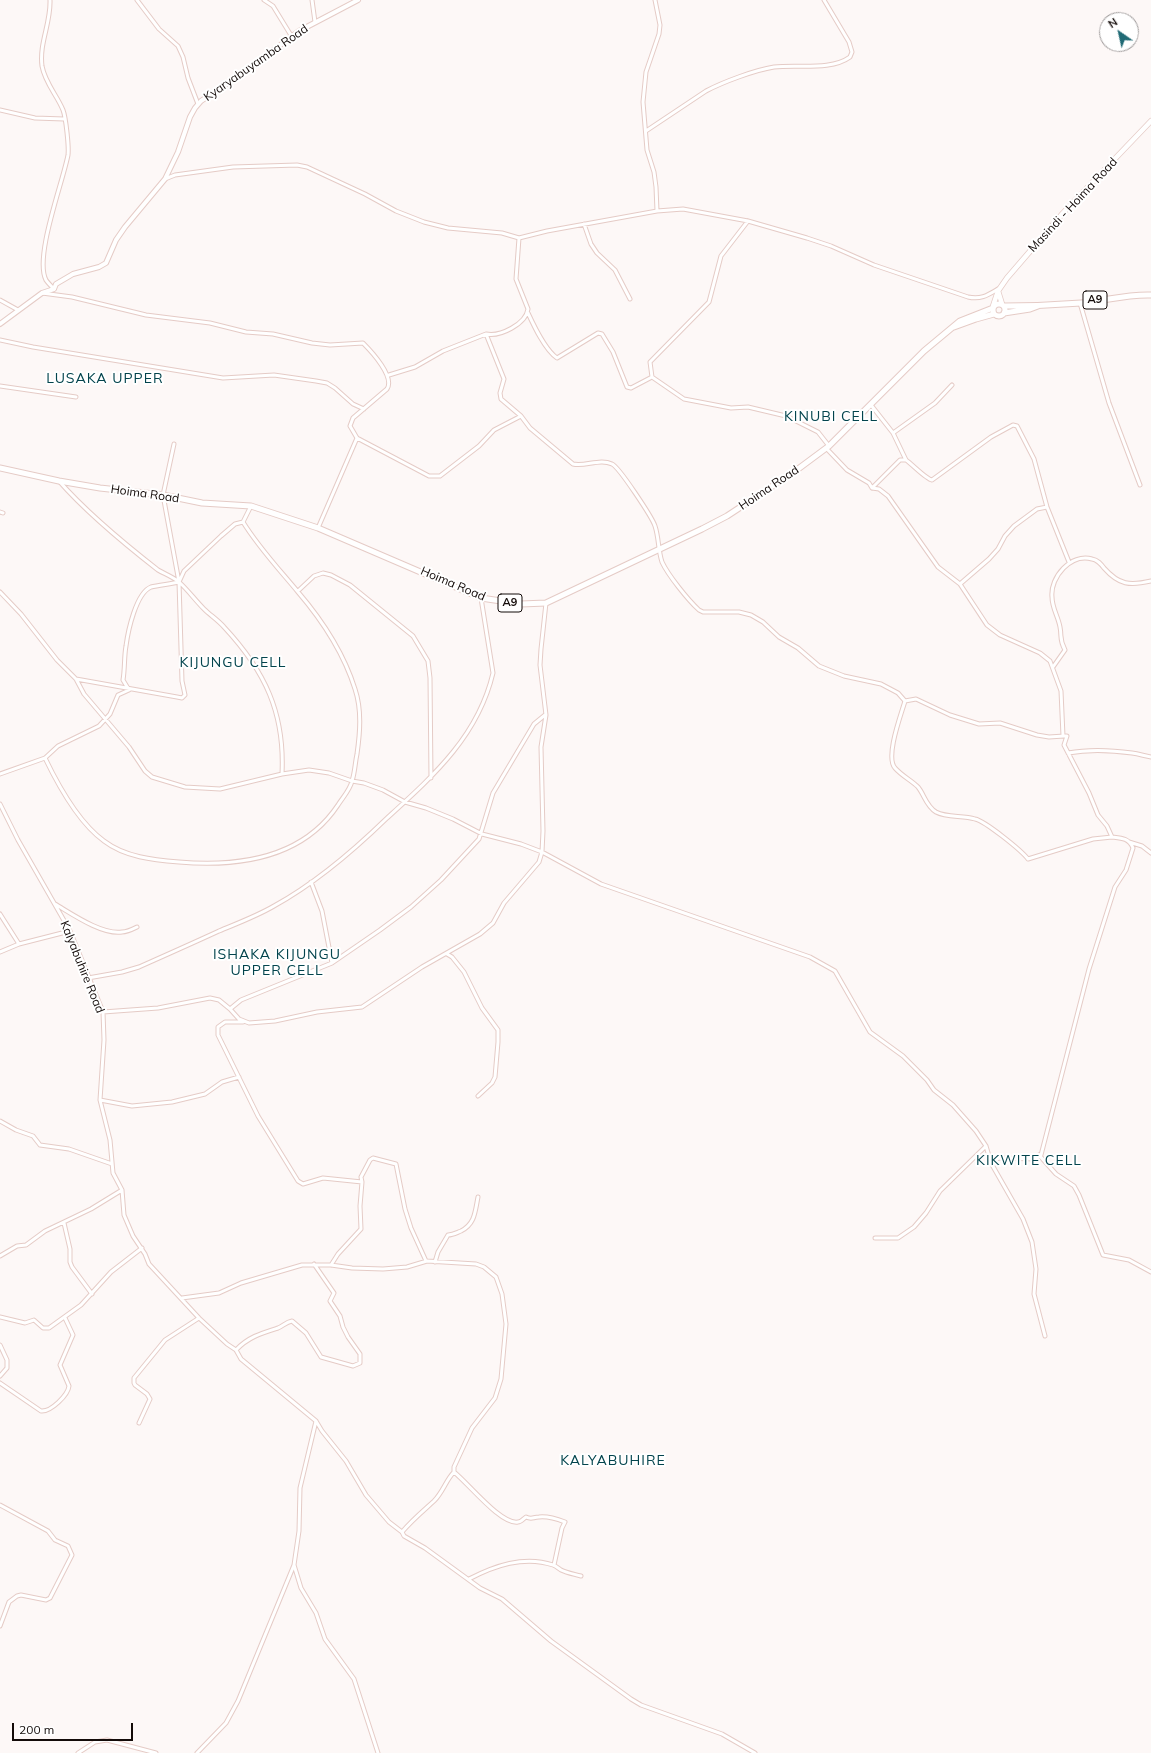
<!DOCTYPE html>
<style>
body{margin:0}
#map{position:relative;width:1151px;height:1753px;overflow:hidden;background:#fdf8f7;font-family:Mulish,sans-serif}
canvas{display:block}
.north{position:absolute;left:1099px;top:12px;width:40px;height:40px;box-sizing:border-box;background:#fff;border:1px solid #a19d9d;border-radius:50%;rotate:326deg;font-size:11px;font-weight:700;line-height:16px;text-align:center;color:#130b09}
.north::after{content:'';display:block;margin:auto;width:14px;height:18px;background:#206a75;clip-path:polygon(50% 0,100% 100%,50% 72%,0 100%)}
.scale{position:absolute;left:12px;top:1723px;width:121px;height:18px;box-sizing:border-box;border:2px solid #130b09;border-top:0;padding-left:5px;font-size:12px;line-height:14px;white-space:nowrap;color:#130b09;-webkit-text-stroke:3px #fff;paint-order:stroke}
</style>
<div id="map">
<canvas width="1151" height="1753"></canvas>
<div class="north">N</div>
<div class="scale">200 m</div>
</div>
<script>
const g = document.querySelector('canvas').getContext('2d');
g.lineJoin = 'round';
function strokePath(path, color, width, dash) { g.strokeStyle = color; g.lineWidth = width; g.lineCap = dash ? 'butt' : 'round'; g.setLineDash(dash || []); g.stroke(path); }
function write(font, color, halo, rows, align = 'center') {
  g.font = font + ' Mulish,sans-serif'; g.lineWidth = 4; g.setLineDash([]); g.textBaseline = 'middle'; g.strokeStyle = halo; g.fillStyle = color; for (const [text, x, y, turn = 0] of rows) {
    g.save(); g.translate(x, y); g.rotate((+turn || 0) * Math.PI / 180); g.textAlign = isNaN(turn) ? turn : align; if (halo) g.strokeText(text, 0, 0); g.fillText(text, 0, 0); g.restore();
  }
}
const minor = new Path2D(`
 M50 0C51 23 39 43 42 66 45 83 57 95 63 110 66 118 69 147 68 155 63 182 34 257 46 280 48 283 52 287 54 289
 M137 0 159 29 178 46 183 57 188 78 198 104
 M264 0 273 6 292 37
 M312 0 315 22
 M655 0 660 25 659 34 646 72 643 102 647 150 654 172 656 187 657 211
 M0 110 35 118 64 119
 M646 131 706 91C723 82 755 70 774 67 797 64 831 71 850 57L852 52 849 42 824 0
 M165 179 175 175 233 167 297 165 307 167 365 194 396 211 424 222 448 228 502 233 519 238 547 231 657 211 683 209 748 221 807 238 831 246 874 265 968 297C981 300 988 295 998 289
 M748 221 721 256 709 302 650 362 652 377 684 399 731 408 748 407 786 416 818 432 829 446
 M584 224 591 244 597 253 615 270 630 299
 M42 293 72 297 146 315 210 323 246 332 273 334 312 343 330 345 363 343C372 352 395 377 387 389L353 418 350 426 357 438 429 476H440L479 446 494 430 521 416
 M0 300 18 310
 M1080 303 1109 403 1140 485
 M528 313C534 326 545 350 557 358L598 333 602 334 613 352 627 387 631 388 652 377
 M486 334 504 379 500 393 501 399 521 416 530 428 573 464C585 467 600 458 612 464 619 467 652 517 655 526 659 538 658 550 662 562 668 575 688 600 699 610L703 612H739L751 615 763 622 779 637 798 648 819 666 844 676 881 684 898 693 905 701 916 699 950 715 979 724 1000 723 1037 735 1049 737 1064 736
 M0 340 33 347 223 378 274 375 316 381 327 383 335 388 353 404 364 409
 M389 375 415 367 443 351 486 334C500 337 526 324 528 309L516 279 519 238
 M0 386 76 397
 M871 405 893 433 906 460H900L872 488
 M893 433 935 403 952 385
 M826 448 847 470 869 483 872 488 879 489 888 496 938 567 960 584 987 625 1000 635 1040 653 1050 661 1061 691 1063 736H1067L1064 745 1089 793 1098 815 1107 826 1112 837C1121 838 1129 838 1133 848L1126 870 1115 887 1089 969 1041 1155 1035 1159 999 1158 991 1163
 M906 460C913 465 926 479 932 480L991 437 1013 425 1017 426 1034 459 1047 507 1069 562
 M59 481C86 512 126 545 158 570 165 574 173 577 179 582 188 590 195 600 204 609 210 615 218 620 224 627 265 671 285 713 282 774
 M0 512 3 513
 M318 528 357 438
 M960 584 989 559 998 549 1005 536 1014 526 1037 509 1047 507
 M298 591 314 576 323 573 331 575 350 585 413 636 428 661 430 678 431 778
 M0 592 21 614 57 660 76 679 84 694 129 747 145 771 152 777 185 787 220 789 282 774 309 770 329 773 352 781 364 783 383 790 405 802 426 808 453 819 482 834 521 844 542 852 601 884 810 957 835 971 870 1032 903 1056 927 1080 934 1090 953 1105 976 1131 986 1146 991 1163 1023 1219 1032 1242 1036 1269 1034 1294 1045 1336
 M1053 667 1065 650C1059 639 1062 637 1060 627 1058 616 1052 608 1052 597 1050 577 1071 553 1092 559 1098 560 1101 564 1104 568 1119 585 1130 586 1151 581
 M76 679 177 697 182 698 185 695 182 681 179 582 163 495 174 444
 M905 701C901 715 885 757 895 768 902 776 911 780 918 787 924 794 926 806 936 812 947 818 963 815 975 819 985 821 1021 850 1028 859L1093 839 1112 837
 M1068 753C1089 749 1111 750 1132 753 1139 754 1145 756 1151 757
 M45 758C58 785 79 823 104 841 125 857 153 860 179 862 238 867 303 858 338 805 343 797 350 790 352 781 355 772 355 763 357 754 360 733 362 710 355 689 344 654 322 620 298 592 279 569 259 548 243 522
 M0 774 45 758 58 746 99 726 110 714 118 695 129 690 123 680C125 668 124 657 126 646 128 631 136 593 151 587 158 585 171 584 179 582L184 571 221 536 235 524 243 522 251 506
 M0 804 18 840 70 931 103 1012 104 1040 100 1100 110 1140 113 1173 122 1190 124 1215 133 1236 145 1254 149 1264 199 1318 227 1344 236 1350 241 1359 316 1421 322 1431 346 1461 366 1495 389 1522 402 1532 404 1536 425 1548 480 1588 502 1599 551 1641 631 1699 641 1705 722 1734 755 1753
 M1129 842 1142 846 1151 853
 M311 882 322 911 332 963
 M55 904C72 914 102 935 122 932 127 932 133 929 137 927
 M0 914 19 944
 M0 952 19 944 70 931
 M447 954 452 957 464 972 482 1008 498 1030V1042L495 1077 492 1083 478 1096
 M88 978 122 972 139 967C166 955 193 943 219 931 238 923 257 916 274 906 316 883 352 852 386 819 432 777 478 737 493 673L481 598
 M230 1009 241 1000 332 963 380 930 411 907 441 880 479 839 493 793 534 724 545 715
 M103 1012 158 1008 210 998 219 1000 230 1009 239 1019 249 1023 275 1021 317 1012 362 1007 422 967 480 934 493 923 504 903 539 862 542 852 543 831 541 747 546 715 540 665 541 649 546 603
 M243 1022H225L218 1027V1035L258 1116 298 1181 303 1184 323 1178 362 1182
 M100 1100 132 1106 172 1102 205 1094 222 1082 239 1077
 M0 1121 16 1130 33 1136 40 1145 69 1149 112 1164
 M1039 1155 1056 1174 1074 1186 1079 1195 1103 1255 1129 1260 1151 1272
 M64 1223 70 1249V1262L72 1267 92 1294
 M875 1238H898L914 1227 926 1213 940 1191 986 1146
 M0 1256 17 1246 26 1245 45 1231 91 1209 122 1190
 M435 1262 438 1252 448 1235C453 1235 456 1233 461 1231 475 1224 475 1212 478 1197
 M331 1265 338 1254 361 1229 360 1206 362 1182 361 1177 370 1160 373 1158 396 1164 405 1209 411 1228 426 1261
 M182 1298 219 1293 241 1283 302 1265H331L352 1268 383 1269 407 1267 427 1261 476 1264 484 1267 496 1277 502 1294 506 1324 501 1379 495 1398 472 1428 454 1467V1472C446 1480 443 1492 434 1501 423 1511 412 1520 402 1532
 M0 1317 25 1323 34 1320 43 1328H49L81 1305 111 1272 142 1248
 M0 1345 7 1360V1368L0 1376
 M236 1350C248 1337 262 1333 278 1328 283 1326 286 1322 292 1321L306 1333 321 1357 353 1366 360 1363V1354L348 1337 343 1327 340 1316 330 1301 334 1293 314 1264
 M0 1383 41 1411C51 1412 68 1395 69 1386L60 1365 73 1335 65 1318
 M316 1421 300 1488 299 1531 294 1565 301 1588 316 1613 325 1639 354 1679 378 1753
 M139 1423 150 1399 147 1394 135 1385 134 1383V1378L165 1340 199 1318
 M454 1472C469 1484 501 1525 518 1522 521 1522 523 1519 526 1517 532 1520 533 1517 539 1517 547 1516 557 1519 565 1522L562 1528 554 1565
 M0 1505 48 1531 55 1540 68 1546 72 1555 50 1598 46 1600 21 1595 17 1596 9 1602 0 1626
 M469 1579C494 1566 524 1555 553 1565 556 1566 558 1568 561 1570 567 1573 574 1574 581 1576
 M78 1753 95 1742 107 1740 156 1753
 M197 1753 226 1723 238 1701 294 1565`);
const tertiary = new Path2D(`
 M0 324 42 293 54 289 56 284 73 274 99 267 106 263 116 240 125 227 165 179 178 152 190 117 195 108 201 101 244 72 299 31 358 0`);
const secondary = new Path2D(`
 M998 291 1002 304
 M993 306 998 291 1007 278 1063 213 1151 121`);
const primary = new Path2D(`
 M993 310a6 6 0 1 1 12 0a6 6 0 1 1-12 0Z
 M1004 306C1029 306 1055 305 1081 303 1104 301 1127 294 1151 295
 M1004 313 1030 309 1038 306
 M954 327 976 319 994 314
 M0 468 59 481 100 488 163 495 202 503 251 506 318 528 481 598 521 604 546 603 702 529 727 516 794 472 829 446 924 351 960 321 993 308`);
const shields = [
 [1095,300,24],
 [510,603,24]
];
const shieldNames = [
 ["A9",1095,300],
 ["A9",510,603]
];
const streetNames = [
 ["Kyaryabuyamba Road",256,63,-35],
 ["Masindi - Hoima Road",1073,205,-47],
 ["Hoima Road",769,488,-34],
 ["Hoima Road",145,494,8],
 ["Hoima Road",453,584,23],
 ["Kalyabuhire Road",82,967,68]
];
const quarterNames = [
 ["LUSAKA UPPER",105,379],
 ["KINUBI CELL",831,417],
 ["KIJUNGU CELL",233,663],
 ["ISHAKA KIJUNGU",277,955],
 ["UPPER CELL",277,971],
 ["KIKWITE CELL",1029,1161],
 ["KALYABUHIRE",613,1461]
];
strokePath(minor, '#e5cbc6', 5);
strokePath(tertiary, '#e5cbc6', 6);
strokePath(secondary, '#e5cbc6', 6);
strokePath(primary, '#e5cbc6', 7);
strokePath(minor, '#fff', 3);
strokePath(tertiary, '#fff', 4);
strokePath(secondary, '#fff', 4.5);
strokePath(primary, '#fff', 5);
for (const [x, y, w] of shields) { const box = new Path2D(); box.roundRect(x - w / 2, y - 9, w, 18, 3); g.fillStyle = '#fff'; g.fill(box); strokePath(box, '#130b09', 1); }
write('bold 11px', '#130b09', null, shieldNames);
write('12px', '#130b09', '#fff', streetNames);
g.letterSpacing = '1px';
write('14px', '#03444d', '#fff', quarterNames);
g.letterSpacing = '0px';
</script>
